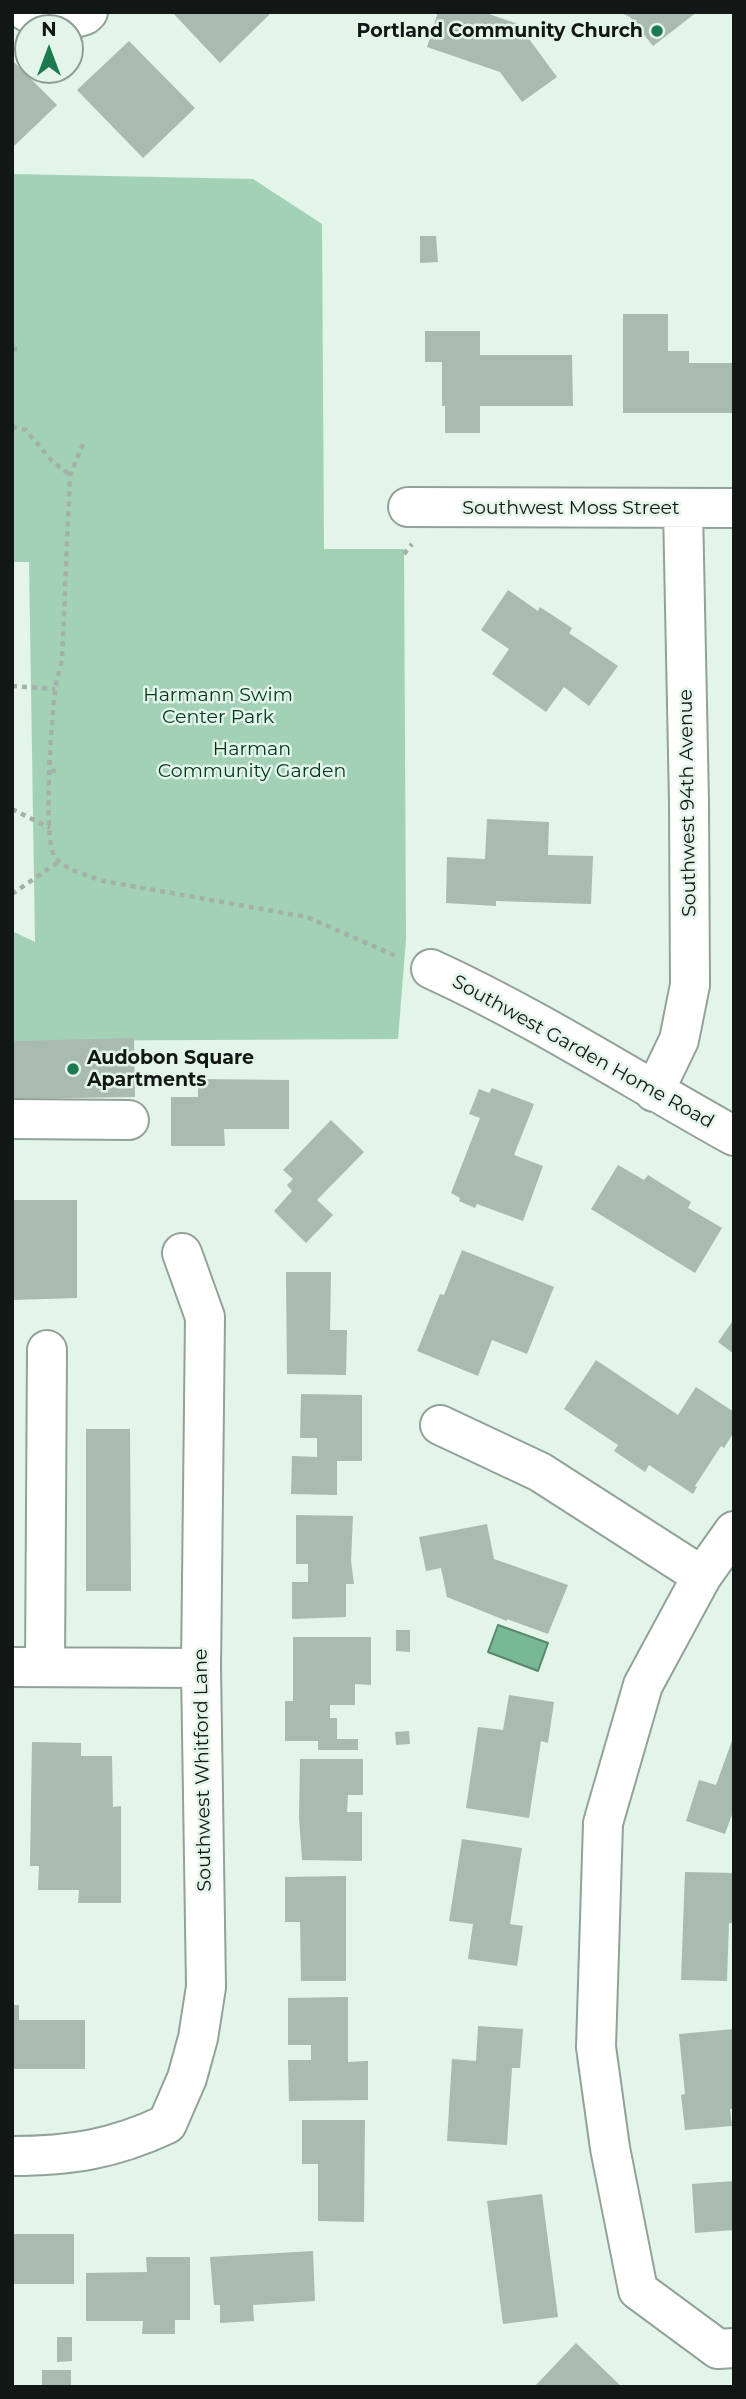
<!DOCTYPE html>
<style>
body{margin:0}
#map{position:relative;width:746px;height:2399px;overflow:hidden;background:#e3f4e9;font-family:Montserrat,sans-serif}
canvas{display:block}
.frame{position:absolute;inset:0;border:14px solid #111714;pointer-events:none}
.north{position:absolute;left:14px;top:14px;width:70px;height:70px;box-sizing:border-box;background:#e3f4e9;border:2px solid #8f9c94;border-radius:50%;rotate:0deg;font-size:19px;font-weight:700;line-height:28px;text-align:center;color:#111714}
.north::after{content:'';display:block;margin:auto;width:24px;height:32px;background:#1d7a50;clip-path:polygon(50% 0,100% 100%,50% 72%,0 100%)}
</style>
<div id="map">
<canvas width="746" height="2399"></canvas>
<div class="frame"></div>
<div class="north">N</div>
</div>
<script>
const g = document.querySelector('canvas').getContext('2d');
g.lineJoin = 'round';
function paint(path, color) { g.fillStyle = color; g.fill(path, 'evenodd'); }
function strokePath(path, color, width, dash) { g.strokeStyle = color; g.lineWidth = width; g.lineCap = dash ? 'butt' : 'round'; g.setLineDash(dash || []); g.stroke(path); }
function write(font, color, halo, rows, align = 'center') {
  g.font = font + ' Montserrat,sans-serif'; g.lineWidth = 5; g.setLineDash([]); g.textBaseline = 'middle'; g.strokeStyle = halo; g.fillStyle = color; for (const [text, x, y, turn = 0] of rows) {
    g.save(); g.translate(x, y); g.rotate((+turn || 0) * Math.PI / 180); g.textAlign = isNaN(turn) ? turn : align; if (halo) g.strokeText(text, 0, 0); g.fillText(text, 0, 0); g.restore();
  }
}
const green = new Path2D(`
 M12 174 253 179 322 224 324 549H404L406 939 398 1039 12 1041V931L35 942 29 562H12Z`);
const water = new Path2D(`
 M498 1625 548 1643 538 1671 488 1652Z`);
const building = new Path2D(`
 M172 12H272L220 63Z
 M438 12H483L518 24 557 77 522 102 500 72 427 47Z
 M619 12H697L653 46 630 17Z
 M129 41 195 108 143 158 77 90Z
 M12 60 57 105 12 148Z
 M420 236H436L438 262 420 263Z
 M623 314H668V351H689V363H734V413H623Z
 M425 331H480V355H572L573 406H480V433H445V406H442V362H425Z
 M508 590 538 611 540 607 572 628 569 633 618 666 589 706 564 687 546 712 492 674 509 649 481 630Z
 M487 819 549 822 548 855 593 856 591 904 496 901V906L446 903 447 857 485 859Z
 M134 1038 135 1097 12 1099V1041Z
 M198 1079 289 1080V1129H224L225 1146H171V1097H198Z
 M492 1088 534 1104 514 1155 543 1166 523 1221 477 1204 475 1208 459 1201 460 1198 451 1193 480 1118 469 1114 479 1089 489 1093Z
 M331 1120 364 1152 317 1200 333 1215 306 1243 274 1211 292 1191 287 1185 293 1179 283 1170Z
 M618 1165 644 1180 648 1175 691 1202 688 1208 722 1228 695 1273 591 1209Z
 M12 1200H77V1298L12 1300Z
 M462 1250 554 1287 527 1354 492 1340 478 1376 417 1351 440 1294 444 1295Z
 M286 1272H331L330 1330H347L346 1375 287 1374Z
 M734 1319V1354L718 1342Z
 M596 1360 678 1415 696 1387 734 1412V1432L724 1448 721 1446 695 1486 697 1487 693 1494 649 1465 645 1472 614 1451 618 1445 564 1409Z
 M301 1394 362 1395V1461H337V1495L291 1494 292 1456 317 1457V1438H300Z
 M86 1429H130L131 1591H86Z
 M296 1515 353 1516 351 1561 354 1584H346V1617L292 1619V1582H308V1564H296Z
 M487 1524 494 1559 568 1585 548 1634 507 1619V1621L447 1597 441 1568 426 1571 419 1537Z
 M396 1630H410V1652L396 1651Z
 M293 1637H371V1685L355 1684V1705H330V1718H337V1739H358V1750H318V1741H285V1701H293Z
 M509 1695 554 1702 548 1743 541 1741 529 1818 466 1808 478 1727 503 1730Z
 M409 1731 410 1744 396 1745 395 1732Z
 M734 1735V1809L725 1834 686 1821 699 1780 716 1785Z
 M32 1742 81 1743V1756H112L113 1807 121 1806V1903H78L79 1890H38L39 1866H30Z
 M300 1759H363V1795H348L347 1812H362V1861L302 1860 299 1818Z
 M462 1839 522 1848 510 1924 523 1926 517 1966 468 1959 473 1924 449 1921Z
 M685 1872 734 1873V1923H729L727 1981 681 1980Z
 M346 1876V1981H301L300 1922H285V1877Z
 M348 1997V2062L368 2061V2100L289 2101 288 2060H311V2045H288V1998Z
 M12 2005H19V2020H85V2069H12Z
 M478 2026 523 2029 520 2068H512L507 2145 447 2141 452 2059 476 2061Z
 M734 2029V2109H730L732 2126 685 2130 681 2095 685 2094 679 2034Z
 M302 2120H365L364 2222 318 2221V2164H302Z
 M734 2181V2230L695 2233 692 2184Z
 M542 2194 558 2317 503 2324 487 2201Z
 M12 2234H74V2284H12Z
 M313 2251 315 2301 253 2305 254 2321 220 2323V2305H214L210 2257Z
 M146 2257H190V2320H175V2334H142L143 2321H86V2273L147 2272Z
 M57 2337H72V2361L57 2362Z
 M576 2343 622 2387H534Z
 M42 2370H71V2386H42Z`);
const path = new Path2D(`
 M12 349H20
 M12 427 26 430 52 461 70 475
 M83 444 70 475 62 660C60 670 56 681 55 691 52 717 42 840 55 857 66 871 87 875 103 881L307 917 396 956
 M404 554 412 544
 M12 686 55 689
 M51 771H59
 M12 809 50 828
 M12 894 60 861`);
const minor = new Path2D(`
 M27 12 58 23 85 15 88 12
 M408 507 734 508
 M431 969C536 1017 633 1080 734 1136
 M654 1092 679 1040 690 985 689 802 683 508
 M12 1119 129 1120
 M440 1425 540 1472 702 1576
 M734 1531 702 1576 643 1685 603 1823 596 2047 610 2148 638 2290 718 2349 734 2348
 M12 1667 201 1668
 M45 1667 47 1350
 M12 2156C71 2156 114 2149 167 2124L187 2078 198 2038 206 1987 201 1668 205 1317 182 1253`);
const markers = [
 [657,31,7,"#1d7a50"],
 [73,1069,7,"#1d7a50"]
];
const poiNames = [
 ["Portland Community Church",643,31],
 ["Audobon Square",87,1058,"left"],
 ["Apartments",87,1080,"left"]
];
const streetNames = [
 ["Southwest Moss Street",571,508],
 ["Southwest 94th Avenue",688,803,-91],
 ["Southwest Garden Home Road",583,1052,29],
 ["Southwest Whitford Lane",203,1770,-91]
];
const parkNames = [
 ["Harmann Swim",218,695],
 ["Center Park",218,717],
 ["Harman",252,749],
 ["Community Garden",252,771]
];
paint(green, '#a3d1b6');
paint(water, '#78b894');
strokePath(water, '#59886e', 2);
paint(building, '#a9bab0');
strokePath(minor, '#92a298', 42);
strokePath(path, '#a3b1a8', 4.5, [5, 5]);
strokePath(minor, '#fff', 38);
for (const [x, y, r, color] of markers) { const dot = new Path2D(); dot.arc(x, y, r, 0, 2 * Math.PI); g.fillStyle = color; g.fill(dot); strokePath(dot, '#e3f4e9', 2.5); }
write('bold 19px', '#111714', '#e3f4e9', poiNames, 'right');
write('19px', '#111714', '#e3f4e9', streetNames);
write('19px', '#00371f', '#e3f4e9', parkNames);
</script>
